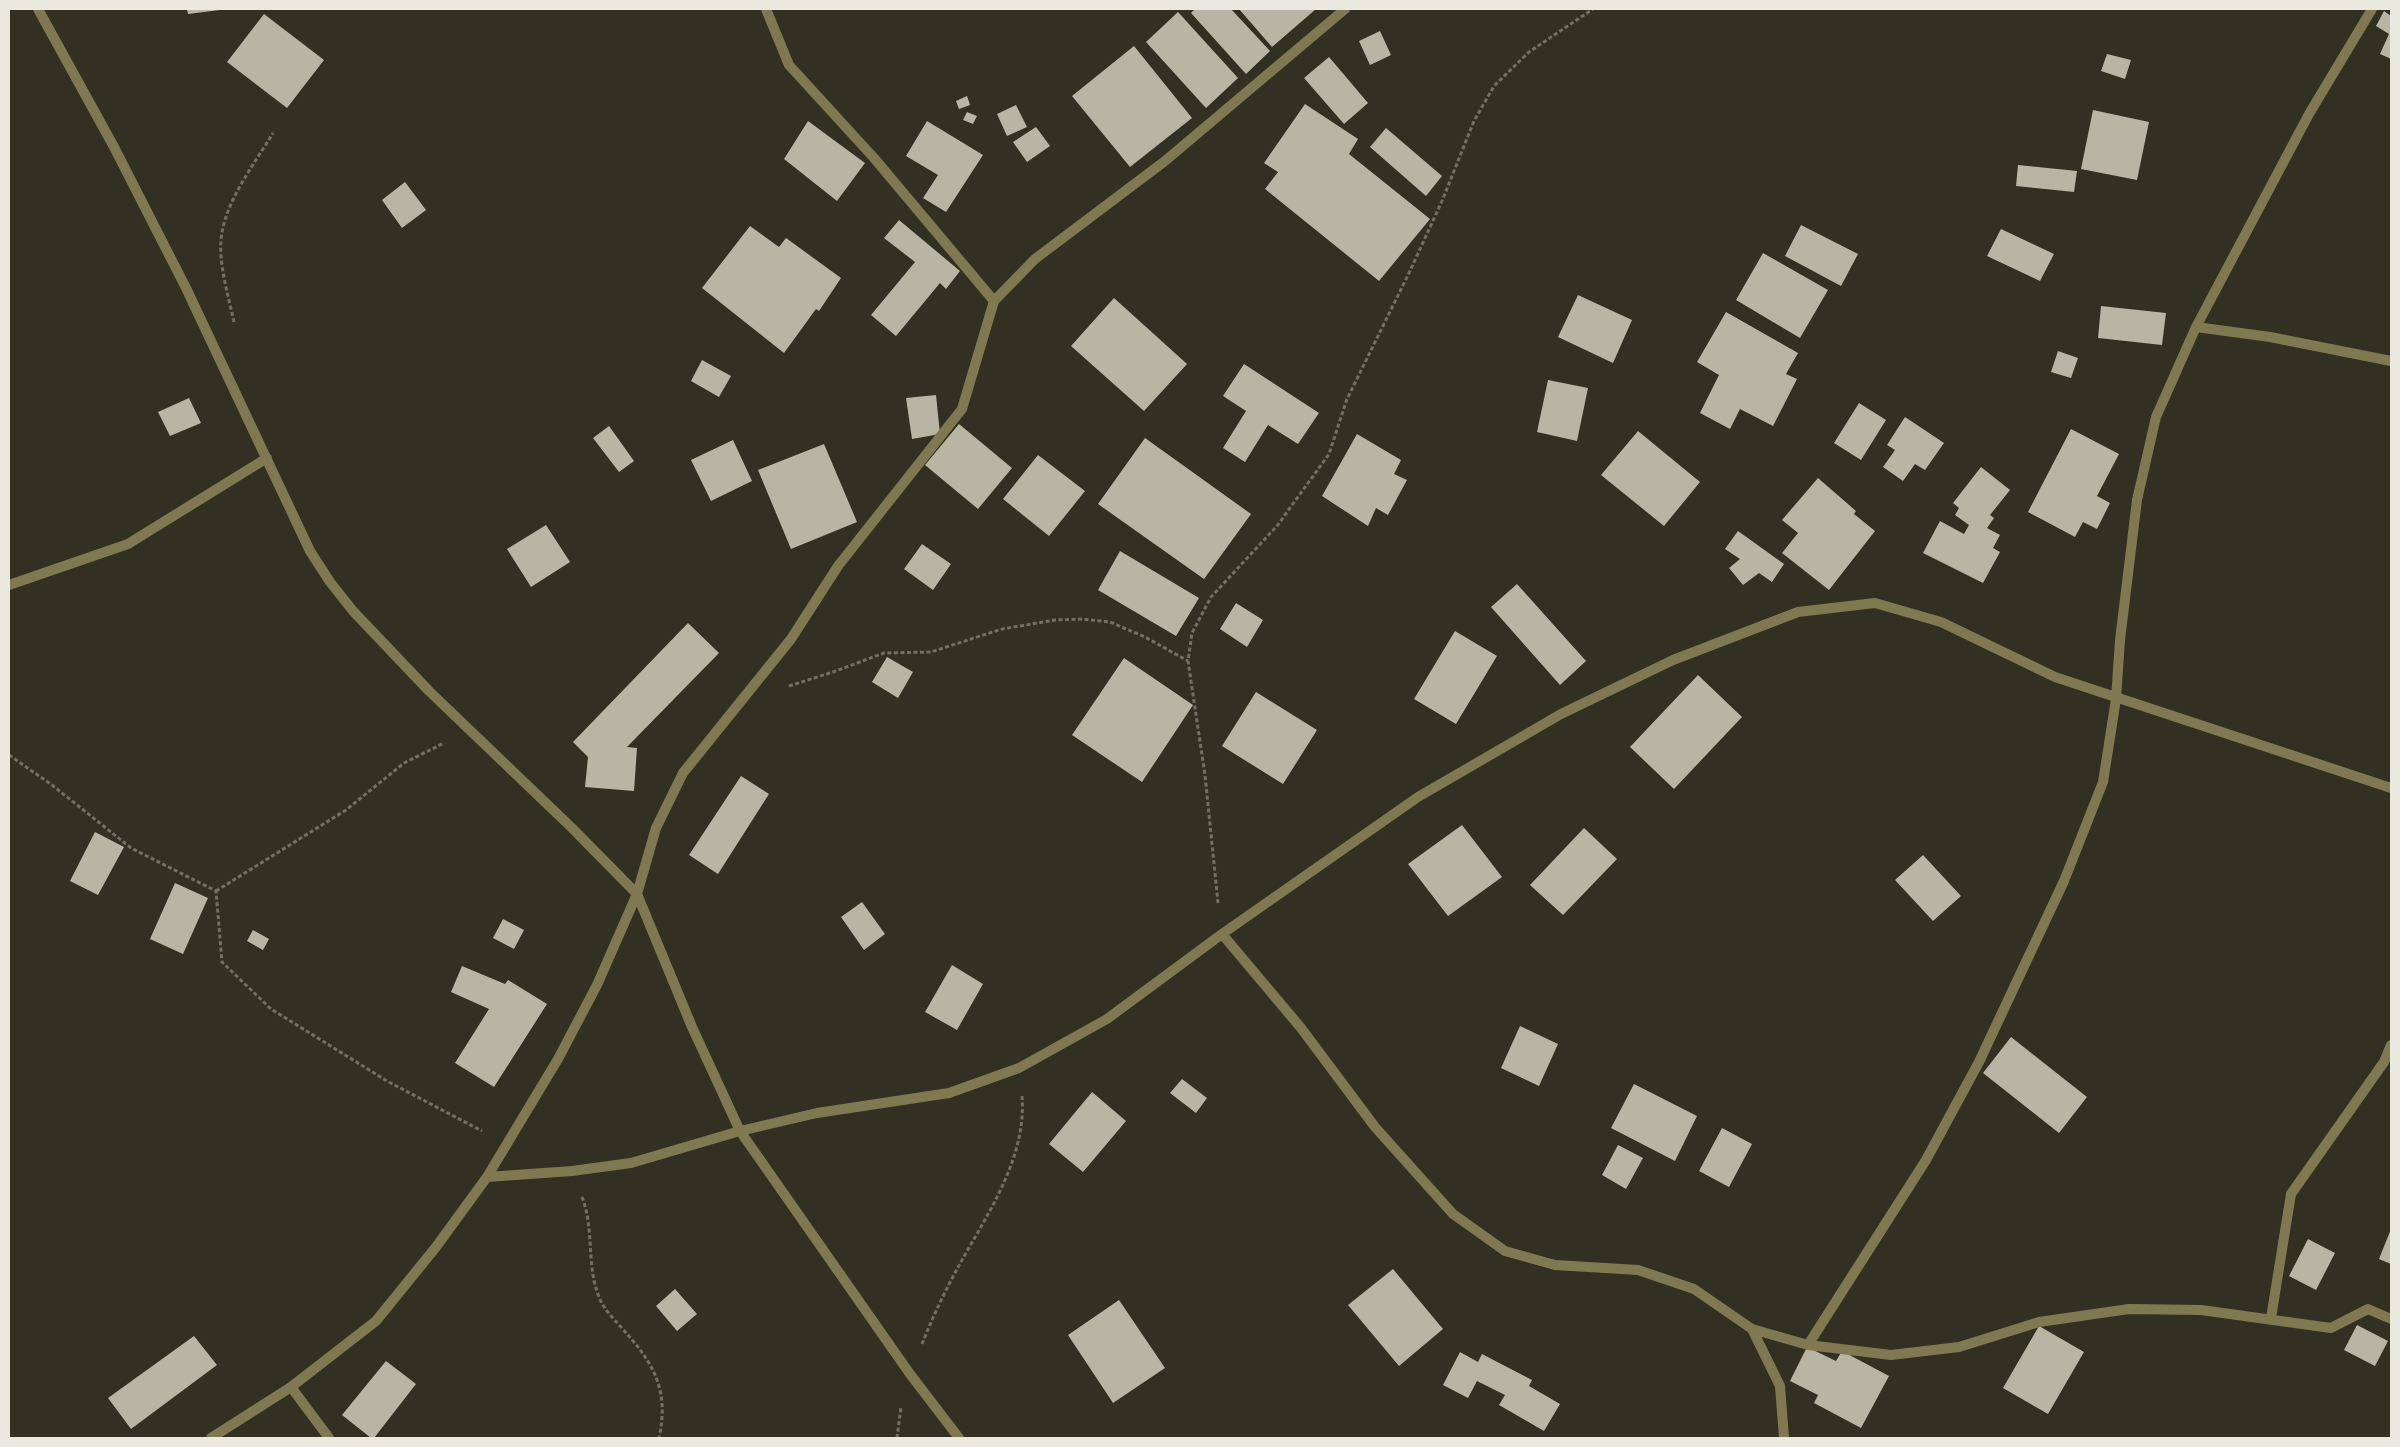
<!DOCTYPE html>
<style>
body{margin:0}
#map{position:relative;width:2400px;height:1447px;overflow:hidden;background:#323022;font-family:"Exo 2",sans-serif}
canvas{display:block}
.frame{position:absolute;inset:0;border:10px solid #eae9e0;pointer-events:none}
</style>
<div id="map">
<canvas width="2400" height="1447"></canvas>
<div class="frame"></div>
</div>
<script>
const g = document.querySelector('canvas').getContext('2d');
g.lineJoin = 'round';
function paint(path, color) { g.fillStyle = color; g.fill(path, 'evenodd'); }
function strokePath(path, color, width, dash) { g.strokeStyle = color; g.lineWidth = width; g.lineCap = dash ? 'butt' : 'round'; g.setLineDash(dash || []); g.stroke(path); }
const building = new Path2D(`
 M187 9H220V10L188 14Z
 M1195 9H1231L1270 51 1246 74 1191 13Z
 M1239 9H1316L1272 47Z
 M2384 11 2391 16V59L2380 54 2389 34 2376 26Z
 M1178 12 1238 78 1206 108 1146 42Z
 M264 14 324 60 287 108 227 62Z
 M1380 31 1391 55 1370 65 1359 41Z
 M1134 46 1192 118 1130 167 1072 96Z
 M2107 54 2131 60 2125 79 2101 71Z
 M1329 57 1368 103 1344 124 1304 78Z
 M967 96 970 105 959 109 956 101Z
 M1305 104 1358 139 1349 154 1430 219 1379 281 1265 189 1278 172 1264 163Z
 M1016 105 1027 127 1007 136 997 114Z
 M2093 110 2149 122 2137 180 2081 169Z
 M967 112 977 116 973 124 963 120Z
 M808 121 865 163 837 201 784 159Z
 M927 121 983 155 946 212 923 198 938 175 906 156Z
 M1036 127 1050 146 1027 162 1013 142Z
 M1386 128 1442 176 1426 196 1370 147Z
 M2018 165 2077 171 2074 192 2016 186Z
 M405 182 426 210 402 228 382 200Z
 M899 220 960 271 946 289 940 283 896 336 871 315 915 262 884 238Z
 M1801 225 1858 254 1841 286 1785 256Z
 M750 226 779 247 786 238 841 278 819 311 816 309 784 353 702 288Z
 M2001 229 2054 254 2040 281 1987 256Z
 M1763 253 1828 290 1800 338 1736 300Z
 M1578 295 1632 320 1613 363 1558 337Z
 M1114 298 1187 364 1144 411 1071 346Z
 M2101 306 2166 313 2162 345 2098 338Z
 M1726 312 1798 353 1786 374 1797 379 1773 426 1740 409 1730 429 1700 413 1719 375 1697 362Z
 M2058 351 2078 358 2071 378 2051 372Z
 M702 360 731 376 719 397 691 381Z
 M1244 364 1319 413 1298 444 1268 425 1245 462 1223 448 1246 411 1223 396Z
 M1548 380 1588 388 1577 441 1537 432Z
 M936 395 940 434 912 439 906 398Z
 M189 398 201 423 170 436 158 412Z
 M1859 403 1886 420 1861 460 1834 443Z
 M1905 417 1944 443 1925 470 1915 464 1903 481 1883 467 1895 450 1887 445Z
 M959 424 1012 468 978 509 925 465Z
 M609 426 634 461 619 472 593 438Z
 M2071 429 2119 454 2097 496 2110 503 2097 529 2083 522 2075 537 2028 512Z
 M1638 431 1700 482 1664 526 1601 475Z
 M1357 434 1401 460 1394 474 1407 480 1388 515 1376 508 1368 526 1322 496Z
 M1145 438 1251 514 1204 579 1098 504Z
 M733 440 752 481 711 501 691 460Z
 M824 444 857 522 791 549 758 470Z
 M1038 455 1085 491 1049 536 1003 499Z
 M1981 467 2010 490 1990 515 1994 518 1987 528 2000 535 1993 548 2000 552 1983 583 1923 553 1940 521 1964 534 1969 525 1955 515 1959 508 1953 503Z
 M1818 478 1856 511 1854 514 1875 531 1829 590 1782 553 1798 533 1782 520Z
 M546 525 570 562 531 587 507 549Z
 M1738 531 1784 564 1772 582 1759 573 1743 585 1729 568 1740 559 1725 549Z
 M922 544 951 564 933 590 904 569Z
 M1120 551 1199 598 1176 636 1098 590Z
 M1517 584 1586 661 1560 685 1491 607Z
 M1236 603 1263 620 1247 647 1220 629Z
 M688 623 719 653 627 747 637 748 634 791 585 787 588 757 573 742Z
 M1455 631 1497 656 1456 724 1414 699Z
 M887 657 913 672 898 698 872 682Z
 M1124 658 1193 705 1142 782 1072 735Z
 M1698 675 1742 717 1674 789 1630 747Z
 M1256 692 1317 730 1283 784 1222 746Z
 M741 776 769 794 718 874 689 855Z
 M1462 825 1502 877 1448 916 1408 864Z
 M1584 828 1617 859 1563 915 1530 885Z
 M95 832 124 847 98 895 70 881Z
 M1923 855 1961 896 1933 921 1895 880Z
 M175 883 208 898 183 954 150 939Z
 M862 902 885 934 864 950 841 917Z
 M503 919 524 930 514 949 493 938Z
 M253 930 269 939 263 950 247 941Z
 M952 965 983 984 957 1030 925 1012Z
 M462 966 505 984 508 980 547 1004 494 1087 455 1063 489 1009 451 992Z
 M1520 1026 1558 1044 1539 1086 1501 1068Z
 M2011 1037 2087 1097 2059 1133 1983 1073Z
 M1182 1079 1207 1098 1196 1113 1170 1093Z
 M1634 1084 1697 1116 1675 1161 1611 1128Z
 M1092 1092 1126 1121 1083 1172 1049 1144Z
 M1722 1128 1752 1144 1729 1187 1699 1171Z
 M1618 1145 1643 1158 1626 1189 1602 1175Z
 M2391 1229V1264L2379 1259Z
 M2308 1239 2335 1253 2316 1290 2289 1276Z
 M1393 1269 1443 1329 1399 1366 1348 1305Z
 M675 1289 697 1314 677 1331 656 1306Z
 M1119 1300 1165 1368 1113 1403 1068 1335Z
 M2357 1325 2388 1341 2375 1366 2344 1350Z
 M2039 1326 2084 1352 2048 1414 2003 1388Z
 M194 1336 217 1365 131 1429 108 1398Z
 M1807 1347 1836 1361 1842 1351 1889 1376 1861 1428 1814 1403 1818 1395 1790 1381Z
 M1460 1352 1478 1362 1482 1354 1532 1380 1529 1386 1560 1404 1544 1431 1499 1405 1505 1395 1477 1381 1468 1398 1443 1385Z
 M386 1361 416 1384 374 1438H371L342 1415Z`);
const path = new Path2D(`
 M234 322C228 294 217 260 222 232 229 196 255 163 273 133
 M789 686 833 672 884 653 931 652 1002 629 1055 620 1082 619 1110 622 1145 637 1188 661
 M9 755 52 785 131 848 216 891 222 962 271 1009 387 1081 482 1131
 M216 891 346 810 404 763 444 743
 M1218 903 1205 775 1188 661 1192 633 1211 597 1277 526 1329 454 1347 399 1409 273 1442 201 1474 121 1494 86 1529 52 1593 9
 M582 1197C594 1228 587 1263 597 1291 601 1306 610 1315 620 1326 652 1361 670 1388 659 1438
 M922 1344C932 1319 943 1295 956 1271 985 1217 1027 1160 1022 1096
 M897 1438 901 1407`);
const minor = new Path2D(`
 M38 9 114 147 186 288 310 551 330 582 353 611 429 691 572 828 637 894 692 1027 740 1131 910 1374 959 1438
 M766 9 789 65 874 158 994 301
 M2196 327 2270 337 2391 361
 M9 585 128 544 267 458
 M1222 934 1301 1028 1375 1127 1453 1214 1505 1251 1555 1265 1638 1270 1694 1289 1752 1329 1780 1386 1784 1438
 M487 1177 572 1171 631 1163 740 1131 817 1113 949 1093 1019 1068 1107 1019 1222 934 1418 797 1561 714 1673 660 1798 612 1875 603 1941 622 2055 677 2391 788
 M2271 1318 2291 1194 2384 1062 2391 1045
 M1752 1329 1808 1345 1891 1355 1959 1347 2039 1322 2129 1309 2201 1310 2331 1328 2368 1309 2391 1319
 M1808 1345 1926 1160 1979 1062 2064 881 2103 782 2116 699 2120 640 2137 500 2156 417 2196 327 2309 114 2372 9
 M291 1387 329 1438
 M211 1438 291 1387 376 1321 436 1247 487 1177 558 1059 597 985 637 894 656 828 683 773 791 639 838 566 962 409 994 301 1035 259 1165 161 1345 9`);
paint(building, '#b8b5a4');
strokePath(path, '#727064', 3, [4, 2.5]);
strokePath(minor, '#7f7850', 10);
</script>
